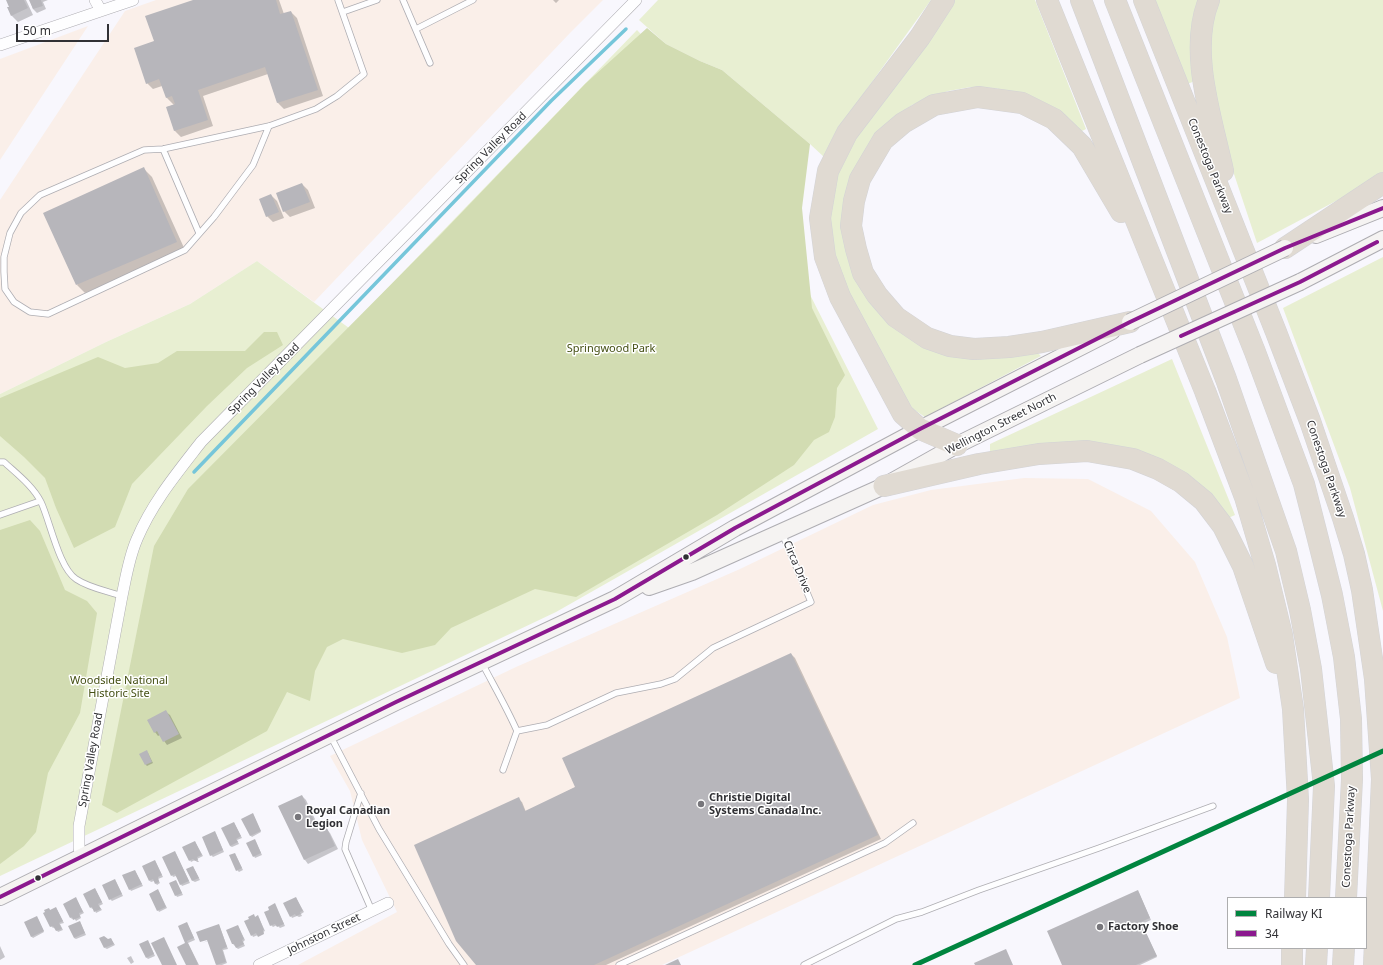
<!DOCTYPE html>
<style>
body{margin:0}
#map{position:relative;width:1383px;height:965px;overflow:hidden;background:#f8f7fd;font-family:"Noto Sans",sans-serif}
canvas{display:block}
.legend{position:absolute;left:1227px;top:897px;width:140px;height:52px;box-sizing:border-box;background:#fff;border:1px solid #adadae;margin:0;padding:5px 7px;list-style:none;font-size:12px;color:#313135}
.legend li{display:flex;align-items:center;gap:8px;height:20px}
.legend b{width:20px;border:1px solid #adadae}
.scale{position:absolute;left:16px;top:24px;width:93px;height:18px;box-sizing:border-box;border:2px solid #313135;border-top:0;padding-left:5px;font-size:12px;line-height:14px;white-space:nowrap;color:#313135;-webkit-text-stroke:3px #fff;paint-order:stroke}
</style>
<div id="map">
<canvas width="1383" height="965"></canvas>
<ul class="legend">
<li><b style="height:5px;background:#00853f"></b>Railway KI</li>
<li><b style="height:5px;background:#8b198e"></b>34</li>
</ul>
<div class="scale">50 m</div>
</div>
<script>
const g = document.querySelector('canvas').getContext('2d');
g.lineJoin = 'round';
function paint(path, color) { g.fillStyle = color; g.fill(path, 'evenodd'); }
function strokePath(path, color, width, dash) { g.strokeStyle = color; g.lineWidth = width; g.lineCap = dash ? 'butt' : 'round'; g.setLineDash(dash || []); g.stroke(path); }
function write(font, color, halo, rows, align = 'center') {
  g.font = font + ' "Noto Sans",sans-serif'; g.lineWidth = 3; g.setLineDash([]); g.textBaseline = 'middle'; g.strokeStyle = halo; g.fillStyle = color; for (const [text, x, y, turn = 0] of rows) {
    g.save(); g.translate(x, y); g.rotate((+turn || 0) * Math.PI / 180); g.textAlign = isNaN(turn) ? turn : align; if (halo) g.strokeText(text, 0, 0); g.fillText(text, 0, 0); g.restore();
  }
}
const industrial = new Path2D(`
 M156 0H603L570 33 314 302 257 261 190 304 106 342 0 394V200L125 11Z
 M88 26 0 160V59Z
 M1024 478 1088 479 1151 511 1195 562 1227 637 1240 698 662 965H298L397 912 362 840 350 791 330 756 516 667 740 569 873 505 931 490Z`);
const green = new Path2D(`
 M658 0H931L839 128 824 157 810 144 722 70 700 61 666 44 639 20Z
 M950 0H1035L1086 129 1080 132 1017 93 994 88 971 87 948 91 912 105 897 116 845 224 902 333 1034 349 1041 356 925 417 913 409 903 396 846 299 829 246 831 185 847 146Z
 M1150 0H1201L1195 81 1185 85Z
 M1217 0H1383V176L1257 243 1231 165 1213 99 1209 30Z
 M637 30 793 192 795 265 878 429 556 612 0 876V394L106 342 190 304 257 261 349 328Z
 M1383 257V611L1350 488 1283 308Z
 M1172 359 1235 515 1226 519 1166 465 990 454V444Z`);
const forest = new Path2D(`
 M647 28 666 44 700 61 722 70 810 144 802 208 812 308 845 375 837 388 835 417 829 432 814 440 794 465 717 515 576 597 535 589 451 628 435 645 402 653 343 639 327 647 315 671 310 701 287 692 267 731 117 813 102 805 154 546 188 489 442 233 585 84Z
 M264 332H277L283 345 247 368 207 406 132 484 115 527 74 548 56 508 45 478 24 457 0 436V398L98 357 125 368 158 363 177 351H245Z
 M30 520 40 531 65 590 87 601 97 613 80 713 48 773 36 832 24 846 0 864V530Z`);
const shadow = new Path2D(`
 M7 0H26L33 15 18 22 12 16 8 8 10 7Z
 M30 0H48L43 2 46 9 37 13 33 9Z
 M196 0H279L284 14 291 12 297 18 323 96 284 109 278 103 268 74 203 96 213 126 181 137 175 131 167 107 174 105 167 98 162 86 153 89 147 83 155 42Z
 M553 0H559L556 3Z
 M144 169 152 177 185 250 85 293 77 285Z
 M302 184 308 190 315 208 290 217 284 211Z
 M271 195 277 201 284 218 273 222 267 216Z
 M791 654 795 658 881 839 606 965H477L518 799 522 802 526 812 576 787Z
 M166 712 170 715 182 738 167 745 160 735 158 736 155 732Z
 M148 753 153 763 147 766 146 765Z
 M302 796 306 800 321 832 326 829 330 833 338 849 308 864 305 860 279 807Z
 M253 814 261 832 252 837 250 835Z
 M234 823 242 838 237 840 239 844 232 847 230 846Z
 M216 834 224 852 213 857 211 855Z
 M195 842 203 856 197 859 199 862H197L195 860 191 862 190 860Z
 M256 842 262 855 255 858 254 856Z
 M176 854 190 883 182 886 176 876 173 877 172 875Z
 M235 854 243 870 239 872 237 870Z
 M155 861 163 877 158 879 160 883 157 885 154 881 151 882 150 881Z
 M193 867 200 880 195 882 193 881Z
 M135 871 143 886 131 891 123 876Z
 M176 881 183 895 177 897 170 884Z
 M116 882 123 896 112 901 110 899Z
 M95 889 103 904 99 906 102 910 96 913 94 908 92 909 91 907Z
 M159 892 167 908 159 912 158 910Z
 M1139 893 1151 920 1142 924 1157 957 1140 965H1063Z
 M296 898 304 912 301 914 302 916 299 917 297 916 292 918 291 916Z
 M76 899 84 913 80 915 81 918 76 921 74 918 72 919 70 917Z
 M275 905 285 926 280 928 277 925 273 927 271 925V910Z
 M56 908 64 923 60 924 63 930 58 932 55 927 53 928 51 926 49 909 51 911Z
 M253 915 255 917 259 918 265 931 263 932 264 933 258 936V935L253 937 252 935 250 920Z
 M38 919 44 932 33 938 31 936Z
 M80 922 86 935 76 939 74 938Z
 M187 923 195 940 188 943 199 965H187Z
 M219 925 228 949 223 950 227 963 222 965H217L208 941 202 943 212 939Z
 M238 926 245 940 243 942 245 946 238 949 233 944Z
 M111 939 115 945 107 949 105 948 108 940Z
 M149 943 155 956 148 959 147 958Z
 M0 946 5 957 0 960Z
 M131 956 134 962 131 964 127 958Z`);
const stream = new Path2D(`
 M194 472 551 101 626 29`);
const building = new Path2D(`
 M6 0H24L28 8 11 16 7 7H9Z
 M29 0H41L43 6 33 9Z
 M193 0H276L280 14 291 11 318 90 277 103 265 67 198 90 208 120 174 131 166 107 175 104 172 96 166 98 159 79 146 84 134 48 154 41 145 16Z
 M144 167 177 242 76 285 43 213Z
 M302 183 310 202 283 212 276 193Z
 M271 194 279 212 266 217 259 199Z
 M791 653 878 835 594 965H476L456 941 414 845 519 797 525 811 575 787 562 758Z
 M166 710 179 734 163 742 157 731 154 733 147 720Z
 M147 750 152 762 145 765 139 754Z
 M302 795 319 831 327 828 335 846 304 860 278 806Z
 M253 813 261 831 250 836 241 819Z
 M234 822 241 836 236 839 238 842 230 846 221 828Z
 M215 831 223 850 210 856 202 837Z
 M255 839 261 853 253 857 246 843Z
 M195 841 202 855 197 857 198 860 195 861 193 859 189 861 182 847Z
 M175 851 189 881 180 885 175 874 171 876 162 857Z
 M235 853 242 868 236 871 229 855Z
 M155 860 162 875 158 877 159 882 155 884 153 879 149 881 142 866Z
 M193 866 199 878 192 881 186 869Z
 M135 870 142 884 129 890 122 875Z
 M115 879 122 894 109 900 102 885Z
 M176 880 182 893 175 896 169 883Z
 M95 888 102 902 98 904 101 909 94 912 92 907 90 908 83 894Z
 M158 889 166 907 157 911 149 894Z
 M1138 890 1150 918 1141 922 1157 956 1136 965H1062L1047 931Z
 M76 897 83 912 79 913 80 917 73 920 72 917 70 918 63 904Z
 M296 897 303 911 300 912 301 914 296 916 295 914 290 917 283 903Z
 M275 903 284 924 277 927 275 924 270 926 264 912 269 910 268 907Z
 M56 907 63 921 59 923 62 929 56 931 53 926 50 927 43 913 45 912 44 910 49 908 50 910Z
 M254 914 255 917 258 915 264 930H263L264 934 258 937 256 933 251 936 244 921 249 919 248 917Z
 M37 916 44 931 31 937 24 922Z
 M80 921 85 933 74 938 68 926Z
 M187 922 194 938 187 941 198 964 197 965H186L177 947 185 943 178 926Z
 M219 924 227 947 222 949 226 962 216 965 207 940 200 942 196 932Z
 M238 925 244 939 242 940 244 944 236 948 234 944H232L226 930Z
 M104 936 108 939 111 938 114 944 104 948 99 938Z
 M164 937 177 965H162L151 943Z
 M148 940 154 954 146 958 139 944Z
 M1006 949 1013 965H975L974 963Z
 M678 959 681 965H665Z`);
const lane = new Path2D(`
 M403 0 430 63
 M343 12 377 0
 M416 29 473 0
 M269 126 253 165 214 217 185 250 48 314 30 312 14 302 5 289 4 272V257L10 233 21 213 40 195 144 150 163 149 269 126 316 109 337 96 364 74 338 0
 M163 149 199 233
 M0 462H4C17 474 33 486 41 502 50 521 59 568 76 579 89 588 107 591 122 596
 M0 515 40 501
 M482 663C494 686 507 708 517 731L503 770
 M517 731 547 725 616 693 661 684 675 679 713 648 811 602 782 533
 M330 735 379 829 449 944 464 965
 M361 793 346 842 345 849 372 911
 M619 965 885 843 913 823
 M804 965 896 919 922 912 979 890 1099 848 1213 806`);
const street = new Path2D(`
 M95 0 101 11
 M0 45 133 0
 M81 858 79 848V826L122 596C126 577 129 557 137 539 152 503 177 473 201 442L636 0
 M259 965 388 903`);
const secondary = new Path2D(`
 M1316 235 1383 208
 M1300 282 1383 239
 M649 587 692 572 884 486 957 445 1140 355
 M0 897 396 702 615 599 735 528 920 429 1112 331`);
const highway = new Path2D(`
 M944 0 920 37 847 133 828 171 820 218 825 257 840 297 903 414 920 429 957 445
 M1047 0 1205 391 1245 497 1265 565 1282 635 1293 709 1298 800 1295 898
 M1081 0 1226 379 1286 551 1300 610 1311 669 1324 786 1319 898
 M1115 0 1255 352 1304 484 1317 535 1332 595 1344 657 1351 719 1352 779 1346 898
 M1144 0 1276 332 1310 421 1343 518 1354 554 1362 590 1375 679 1382 779 1374 965
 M1209 0C1188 51 1212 119 1223 171
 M1121 212 1082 146 1054 119 1022 103 978 97 934 105 903 123 883 140 860 179 854 201 851 226 856 249 863 273 877 295 896 317 927 338 950 346 974 349 1009 347 1042 342 1130 322
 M1285 248 1383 183
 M884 486 979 464 1039 454 1087 451 1133 459 1158 469 1181 482 1204 501 1223 526 1243 566 1276 663
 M1292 965V948
 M1316 965 1317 948
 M1343 965 1344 948`);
const secondaryBridge = new Path2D(`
 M1130 322 1285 248
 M1140 355 1300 282`);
const bus1 = new Path2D(`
 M1181 336 1300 282 1377 242
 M0 897 396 702 615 599 735 528 920 429 1130 322 1285 248 1383 208`);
const rail1 = new Path2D(`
 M915 965 1383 751`);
const markers = [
 [686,557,3.5,"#313135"],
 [701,804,4,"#77767b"],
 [298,817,4,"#77767b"],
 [38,878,3.5,"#313135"],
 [1100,927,4,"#77767b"]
];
const streetNames = [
 ["Spring Valley Road",491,148,-45],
 ["Conestoga Parkway",1210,166,68],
 ["Spring Valley Road",264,379,-45],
 ["Wellington Street North",1001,424,-27],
 ["Conestoga Parkway",1326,469,71],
 ["Circa Drive",797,567,67],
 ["Spring Valley Road",91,760,-80],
 ["Conestoga Parkway",1349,837,-87],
 ["Johnston Street",324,934,-26]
];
const parkNames = [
 ["Springwood Park",611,349],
 ["Woodside National",119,681],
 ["Historic Site",119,694]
];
const poiNames = [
 ["Christie Digital",709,798],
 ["Systems Canada Inc.",709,811],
 ["Royal Canadian",306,811],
 ["Legion",306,824],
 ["Factory Shoe",1108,927]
];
paint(industrial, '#faefe9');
paint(green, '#e8efd2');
paint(forest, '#d2dcb2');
paint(shadow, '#0003');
strokePath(stream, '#76c6da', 3.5);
paint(building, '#b7b6bb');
strokePath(lane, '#aeadb2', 7);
strokePath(street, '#aeadb2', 12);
strokePath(secondary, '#aeadb2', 18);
strokePath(highway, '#d3d3d6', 22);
strokePath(lane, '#fefeff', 5.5);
strokePath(street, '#fefeff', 11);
strokePath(secondary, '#f5f3f2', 16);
strokePath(highway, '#e0dad2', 21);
strokePath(secondaryBridge, '#aeadb2', 18, []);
strokePath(secondaryBridge, '#f5f3f2', 16);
strokePath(bus1, '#8b198e', 4);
strokePath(rail1, '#00853f', 5);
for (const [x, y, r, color] of markers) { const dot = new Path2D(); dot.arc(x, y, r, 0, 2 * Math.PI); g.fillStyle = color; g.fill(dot); strokePath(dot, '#fff', 1.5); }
write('11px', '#313135', '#fff', streetNames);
write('11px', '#444f13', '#fff', parkNames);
write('bold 11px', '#313135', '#fff', poiNames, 'left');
</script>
